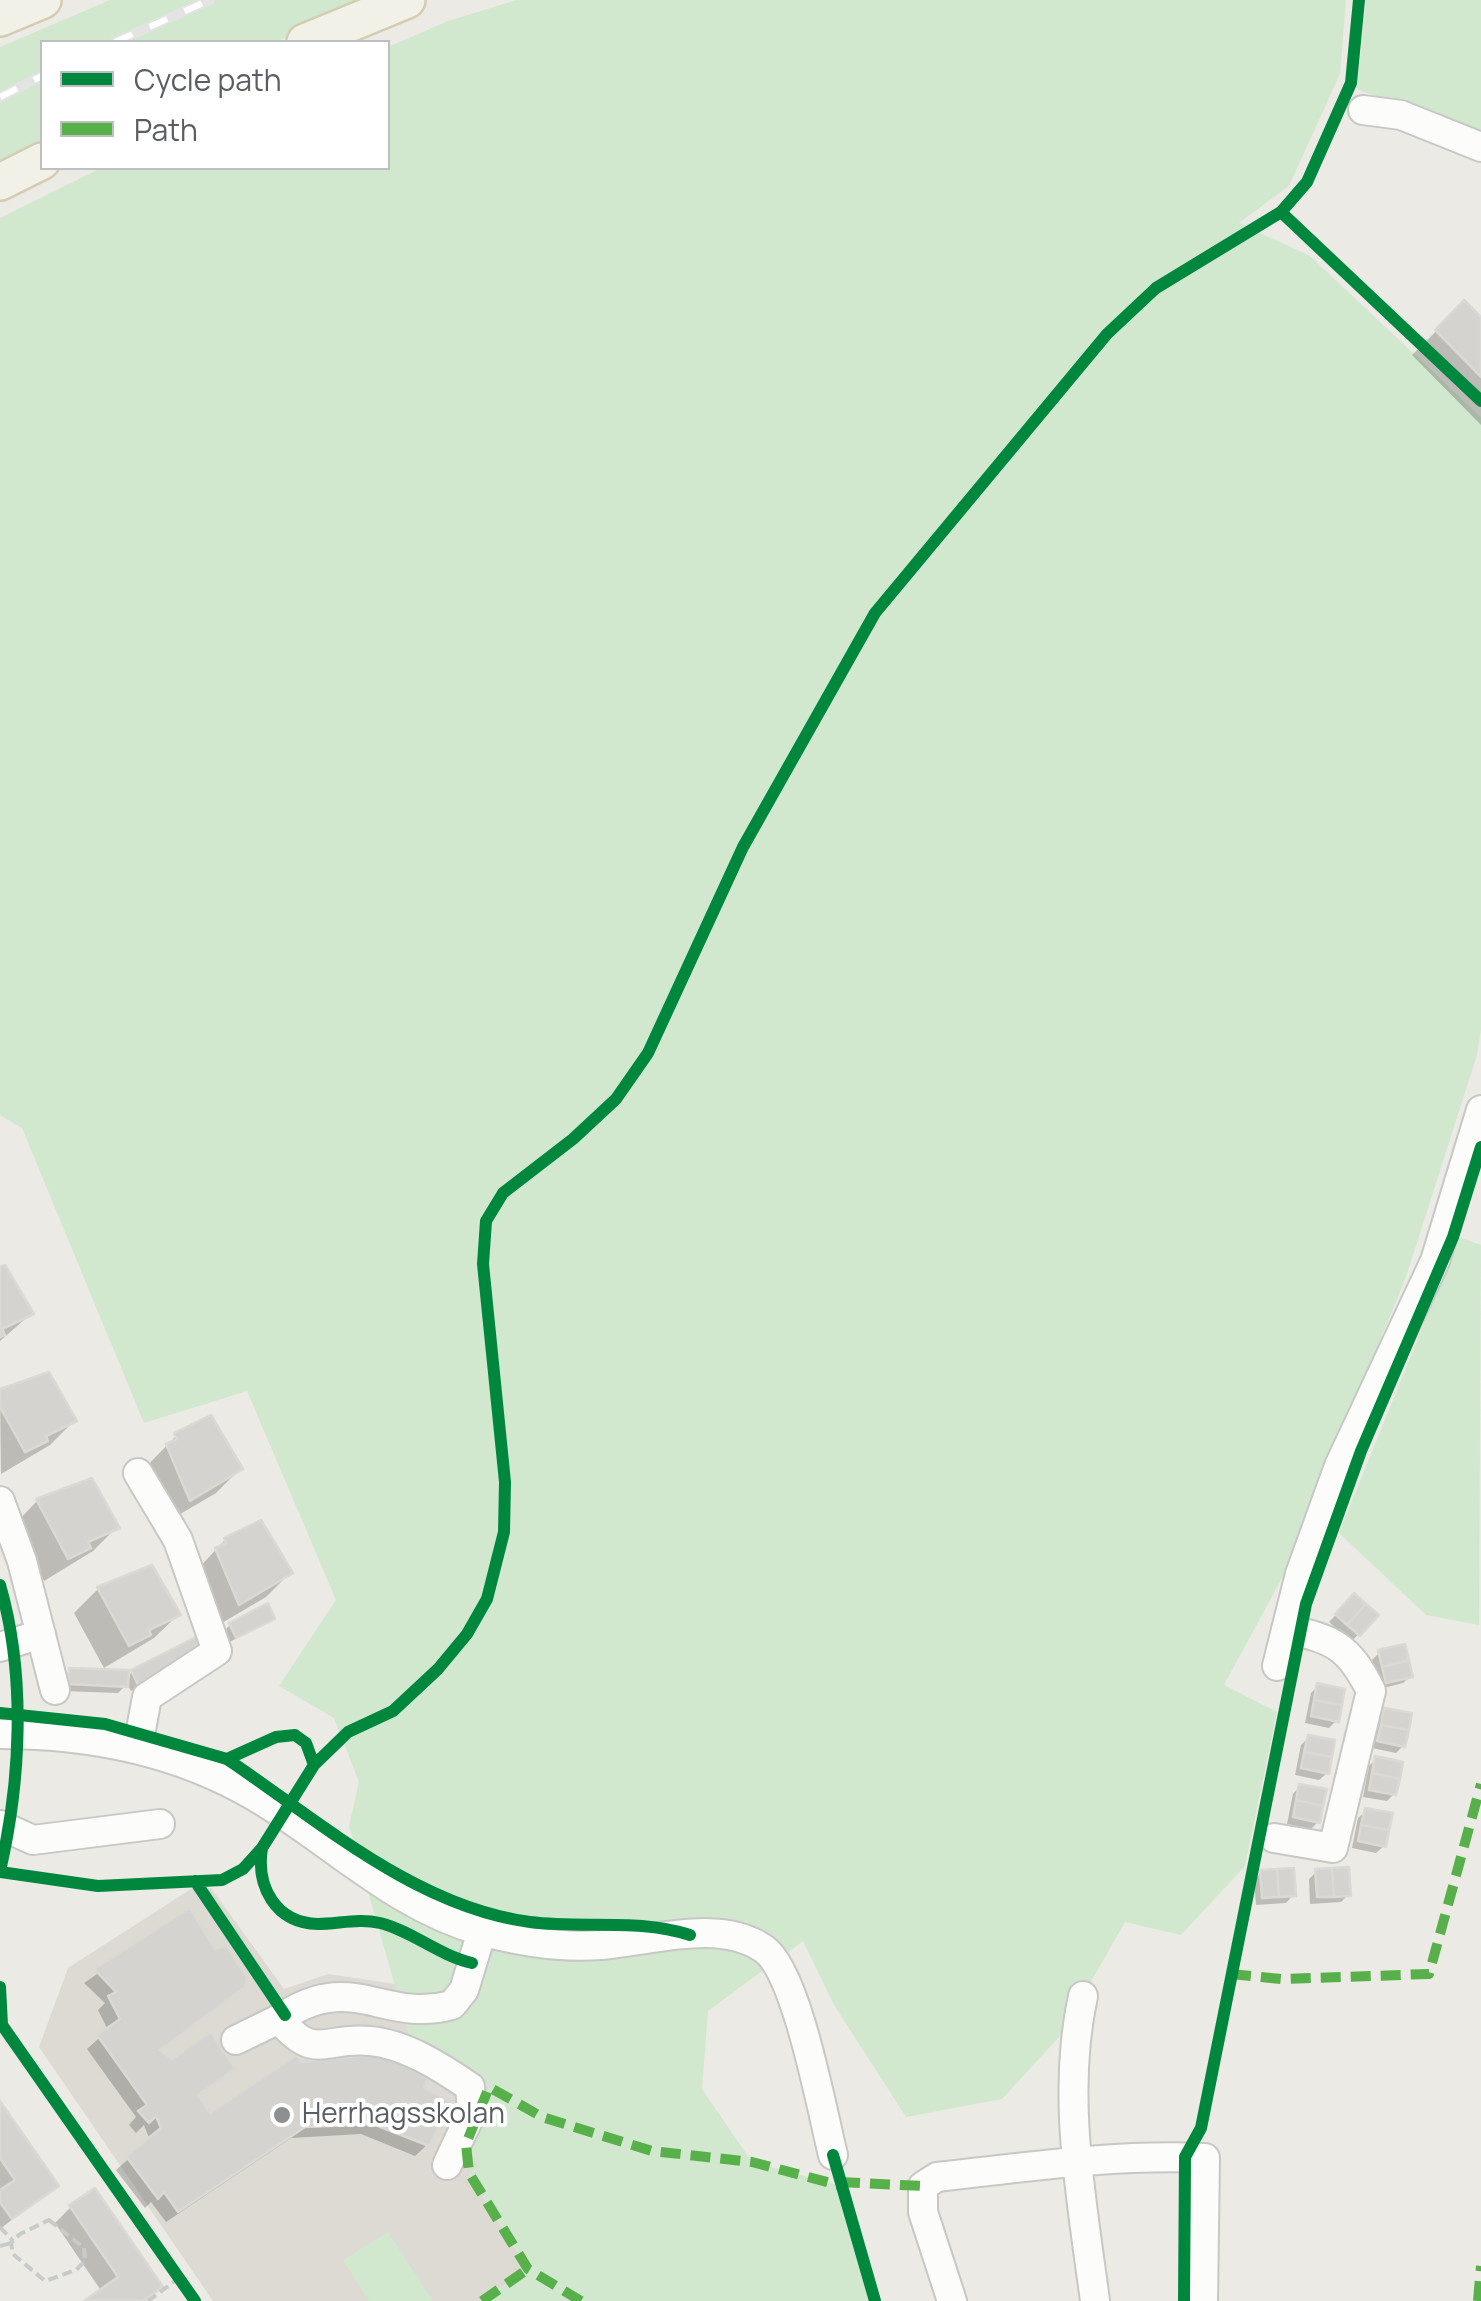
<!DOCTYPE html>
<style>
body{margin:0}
#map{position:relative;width:1481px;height:2301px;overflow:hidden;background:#ebeae4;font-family:Manrope,sans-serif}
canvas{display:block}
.legend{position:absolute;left:40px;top:40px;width:350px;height:130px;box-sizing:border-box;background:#fff;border:2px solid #bdbfc1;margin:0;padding:12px 18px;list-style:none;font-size:30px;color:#5a5e63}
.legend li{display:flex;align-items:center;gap:20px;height:50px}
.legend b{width:50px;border:2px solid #bdbfc1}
</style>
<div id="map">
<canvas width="1481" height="2301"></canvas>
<ul class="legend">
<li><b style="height:12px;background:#00873e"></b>Cycle path</li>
<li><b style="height:12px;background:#58b04a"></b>Path</li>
</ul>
</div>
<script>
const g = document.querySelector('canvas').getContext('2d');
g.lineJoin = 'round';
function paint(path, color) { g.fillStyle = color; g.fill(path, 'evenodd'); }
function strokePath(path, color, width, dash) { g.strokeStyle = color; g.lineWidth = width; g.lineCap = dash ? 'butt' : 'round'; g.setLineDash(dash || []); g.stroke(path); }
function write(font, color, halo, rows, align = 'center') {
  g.font = font + ' Manrope,sans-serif'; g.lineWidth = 8; g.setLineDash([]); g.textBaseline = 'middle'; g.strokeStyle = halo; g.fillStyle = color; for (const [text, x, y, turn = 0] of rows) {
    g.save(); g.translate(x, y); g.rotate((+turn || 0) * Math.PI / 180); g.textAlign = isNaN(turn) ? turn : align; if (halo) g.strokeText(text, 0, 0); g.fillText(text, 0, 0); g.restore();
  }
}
const education = new Path2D(`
 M211 1888 284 1989 328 1974 395 1984 411 2041 489 2087 466 2144 479 2166 469 2174 528 2269 482 2301H213L39 2047 68 1968 191 1889Z`);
const green = new Path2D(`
 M110 0H374L275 42H42V146L0 166V47Z
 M517 0H1346L1340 74 1289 186 1239 223 1310 256 1481 417V1029L1477 1055 1406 1277 1288 1567 1224 1685 1277 1712 1245 1866 1181 1935 1125 1922 1060 2036 1002 2099 906 2117 834 2005 803 1941 708 2011 702 2089 752 2162 838 2185 870 2301H482L528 2269 469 2173 478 2165 466 2144 489 2087 411 2041 349 1826 359 1782 334 1718 279 1686 336 1600 247 1391 144 1423 22 1128 0 1115V218L101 168H388V47L448 21Z
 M1366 0H1481V136L1357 89Z
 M1459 1237 1481 1245 1479 1625 1426 1615 1339 1533Z
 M388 2232 433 2301H369L343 2260Z`);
const shadow = new Path2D(`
 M1464 304 1481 321V425L1412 355Z
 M0 1270 31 1314 0 1341Z
 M0 1393 74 1421 50 1445 1 1474Z
 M176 1436 240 1469 216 1493 165 1523 143 1470Z
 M37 1501 117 1527 93 1551 44 1581 14 1525Z
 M225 1540 290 1573 266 1597 215 1627 193 1574Z
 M98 1589 178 1615 154 1638 104 1668 74 1613Z
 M1354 1596 1375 1616 1351 1642 1329 1622Z
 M272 1618 228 1643 223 1632 230 1625Z
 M1379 1653 1411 1676 1403 1683 1379 1689 1372 1660Z
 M200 1657 131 1691 127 1684 118 1693 62 1691 63 1678 70 1670 126 1678 132 1672Z
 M1318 1686 1336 1721 1329 1728 1305 1723 1311 1693Z
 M1385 1711 1403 1746 1396 1753 1372 1748 1378 1718Z
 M1308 1738 1327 1773 1319 1780 1295 1775 1301 1745Z
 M1376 1759 1394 1794 1387 1801 1363 1797 1369 1766Z
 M1300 1786 1318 1822 1311 1829 1287 1824 1293 1794Z
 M1366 1811 1384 1846 1376 1853 1352 1848 1358 1818Z
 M1316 1872 1348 1895 1341 1902 1310 1904 1309 1879Z
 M1261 1873 1293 1895 1286 1903 1256 1905 1254 1880Z
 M189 1911 214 1952 243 1985 158 2052 172 2062 232 2069 196 2098 209 2116 300 2064 420 2088 427 2145 415 2156 361 2134 291 2138 166 2222 151 2202 145 2208 116 2170 150 2140 144 2125 136 2133 129 2125 136 2117 87 2049 108 2030 98 2010 105 2003 84 1983Z
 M0 2105 56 2186 0 2229Z
 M71 2207 160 2286 145 2301H88L102 2292 55 2223Z`);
const building = new Path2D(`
 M1464 300 1481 317V377L1435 330Z
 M5 1265 34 1314 2 1329 5 1335 0 1337V1267Z
 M49 1372 77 1421 46 1436 48 1441 25 1452 0 1407V1389Z
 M211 1415 243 1469 190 1501 166 1444 177 1439 174 1433Z
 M92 1478 120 1528 88 1542 91 1548 68 1559 36 1499Z
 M261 1520 293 1573 239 1605 215 1548 226 1543 224 1538Z
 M152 1565 181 1615 149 1630 151 1635 129 1646 97 1587Z
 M1354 1593 1366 1604 1347 1625 1335 1614Z
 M268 1603 275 1619 236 1638 229 1623Z
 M1366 1604 1379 1615 1360 1636 1347 1625Z
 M202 1634 210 1650 138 1685 131 1670Z
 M1405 1644 1409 1660 1382 1667 1378 1650Z
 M1409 1660 1413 1677 1386 1683 1382 1667Z
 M69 1668 129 1670 128 1687 68 1684Z
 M1317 1683 1345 1689 1342 1705 1314 1700Z
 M1314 1700 1342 1705 1339 1722 1311 1716Z
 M1384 1708 1412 1713 1409 1730 1381 1725Z
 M1381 1725 1409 1730 1405 1747 1377 1741Z
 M1308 1735 1335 1740 1332 1757 1304 1752Z
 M1304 1752 1332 1757 1329 1774 1301 1768Z
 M1375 1756 1403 1762 1400 1779 1372 1773Z
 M1372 1773 1400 1779 1396 1795 1369 1790Z
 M1299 1784 1327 1789 1323 1806 1296 1800Z
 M1296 1800 1323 1806 1320 1823 1293 1817Z
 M1365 1808 1393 1813 1389 1830 1361 1825Z
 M1361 1825 1389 1830 1386 1847 1358 1841Z
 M1349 1867 1351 1896 1334 1897 1332 1868Z
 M1294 1868 1296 1896 1279 1897 1277 1869Z
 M1332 1868 1334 1897H1317L1315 1869Z
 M1277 1869 1279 1897 1262 1898 1260 1870Z
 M190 1908 215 1949 226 1946 247 1977 245 1987 160 2050 172 2059 211 2032 235 2069 198 2095 210 2113 297 2055 301 2062 398 2052 400 2062 428 2079 424 2087 452 2103 429 2146 373 2124 305 2127 178 2212 164 2192 158 2199 126 2156 161 2128 156 2116 149 2123 138 2111 147 2105 97 2035 120 2019 108 1996 116 1992 94 1969Z
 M0 2101 59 2186 12 2219 0 2202V2190L15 2180 0 2158Z
 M95 2188 163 2287 142 2301H84L118 2277 69 2205Z`);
const path = new Path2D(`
 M49 2220 84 2248 85 2261 76 2270 45 2281 13 2254 11 2243 20 2234Z
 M0 2227 13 2241
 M0 2246 11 2243
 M148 2301 179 2278`);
const minor = new Path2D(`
 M1363 110 1401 115 1481 147
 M138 1473 178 1540 217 1651 147 1697 138 1746
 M0 1501 22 1561 55 1690
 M0 1647 41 1634
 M1277 1666 1300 1574 1339 1466 1435 1261 1481 1110
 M0 1734C89 1734 177 1751 254 1796 331 1841 393 1906 481 1931 518 1941 563 1948 601 1945 652 1941 719 1918 764 1949 797 1972 822 2111 833 2155
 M0 1825 33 1840 160 1824
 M1274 1838 1333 1848 1371 1691C1349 1646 1333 1639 1286 1629
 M1083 1996C1061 2096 1082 2201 1095 2301
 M236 2040 279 2019
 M447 2165 472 2112 470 2087C441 2067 405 2044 370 2041 324 2036 316 2063 279 2019 353 1968 382 2024 452 2005L464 1990 482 1931
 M952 2301 923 2212V2186L937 2177C1026 2167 1115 2154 1205 2158L1203 2301`);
const major = new Path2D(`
 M0 18 43 0
 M305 42 407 0
 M0 182 42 161`);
const rail = new Path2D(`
 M115 42 210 0
 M0 97 42 76`);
const quiet = new Path2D(`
 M1231 1974 1281 1979 1429 1974 1481 1784
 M840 2182 923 2186
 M482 2301 528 2269
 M581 2301 528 2269 469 2173 466 2144 489 2087 542 2117 652 2151 752 2162 838 2185
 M1478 2301 1481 2266`);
const cycleway = new Path2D(`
 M1281 212 1481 401
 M0 1585C26 1675 21 1780 0 1871
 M0 1713 105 1724 227 1759
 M314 1765 306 1743 295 1735 276 1737 227 1759C319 1821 416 1907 530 1922 584 1929 638 1918 690 1935
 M262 1848C256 1886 275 1923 318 1924 338 1924 359 1918 380 1923 412 1931 438 1955 472 1963
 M0 1872 98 1886 222 1880 243 1869 262 1848 314 1765 348 1732 393 1711 438 1669 467 1634 487 1599 504 1532 505 1482 483 1264 486 1221 503 1193 573 1139 616 1099 648 1053 743 847 875 613 1107 334 1156 288 1281 212 1307 182 1351 83 1359 0
 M195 1881 285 2015
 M0 1987 2 2025 195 2301
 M833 2155 875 2301
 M1184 2301 1185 2157 1201 2128 1306 1604 1361 1451 1453 1237 1481 1147`);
const markers = [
 [282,2115,10,"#8d8f90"]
];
const poiNames = [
 ["Herrhagsskolan",302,2115]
];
paint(education, '#dcdad2');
paint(green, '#d1e8cf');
paint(shadow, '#0003');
paint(building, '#d4d3cf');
strokePath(building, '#dad9d4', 2.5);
strokePath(minor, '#c7c8c6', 32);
strokePath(major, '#d4ccb1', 40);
strokePath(path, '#c7ccc9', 4, [10, 5]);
strokePath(minor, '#fcfcfb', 28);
strokePath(major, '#f2f1e7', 35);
strokePath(rail, '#e2e3e2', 10);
strokePath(rail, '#fff', 6, [19]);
strokePath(quiet, '#58b04a', 10, [20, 10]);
strokePath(cycleway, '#00873e', 12);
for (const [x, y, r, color] of markers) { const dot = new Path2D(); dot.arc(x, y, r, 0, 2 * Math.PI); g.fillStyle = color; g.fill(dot); strokePath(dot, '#fff', 4); }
write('28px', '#5a5e63', '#fff', poiNames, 'left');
</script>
